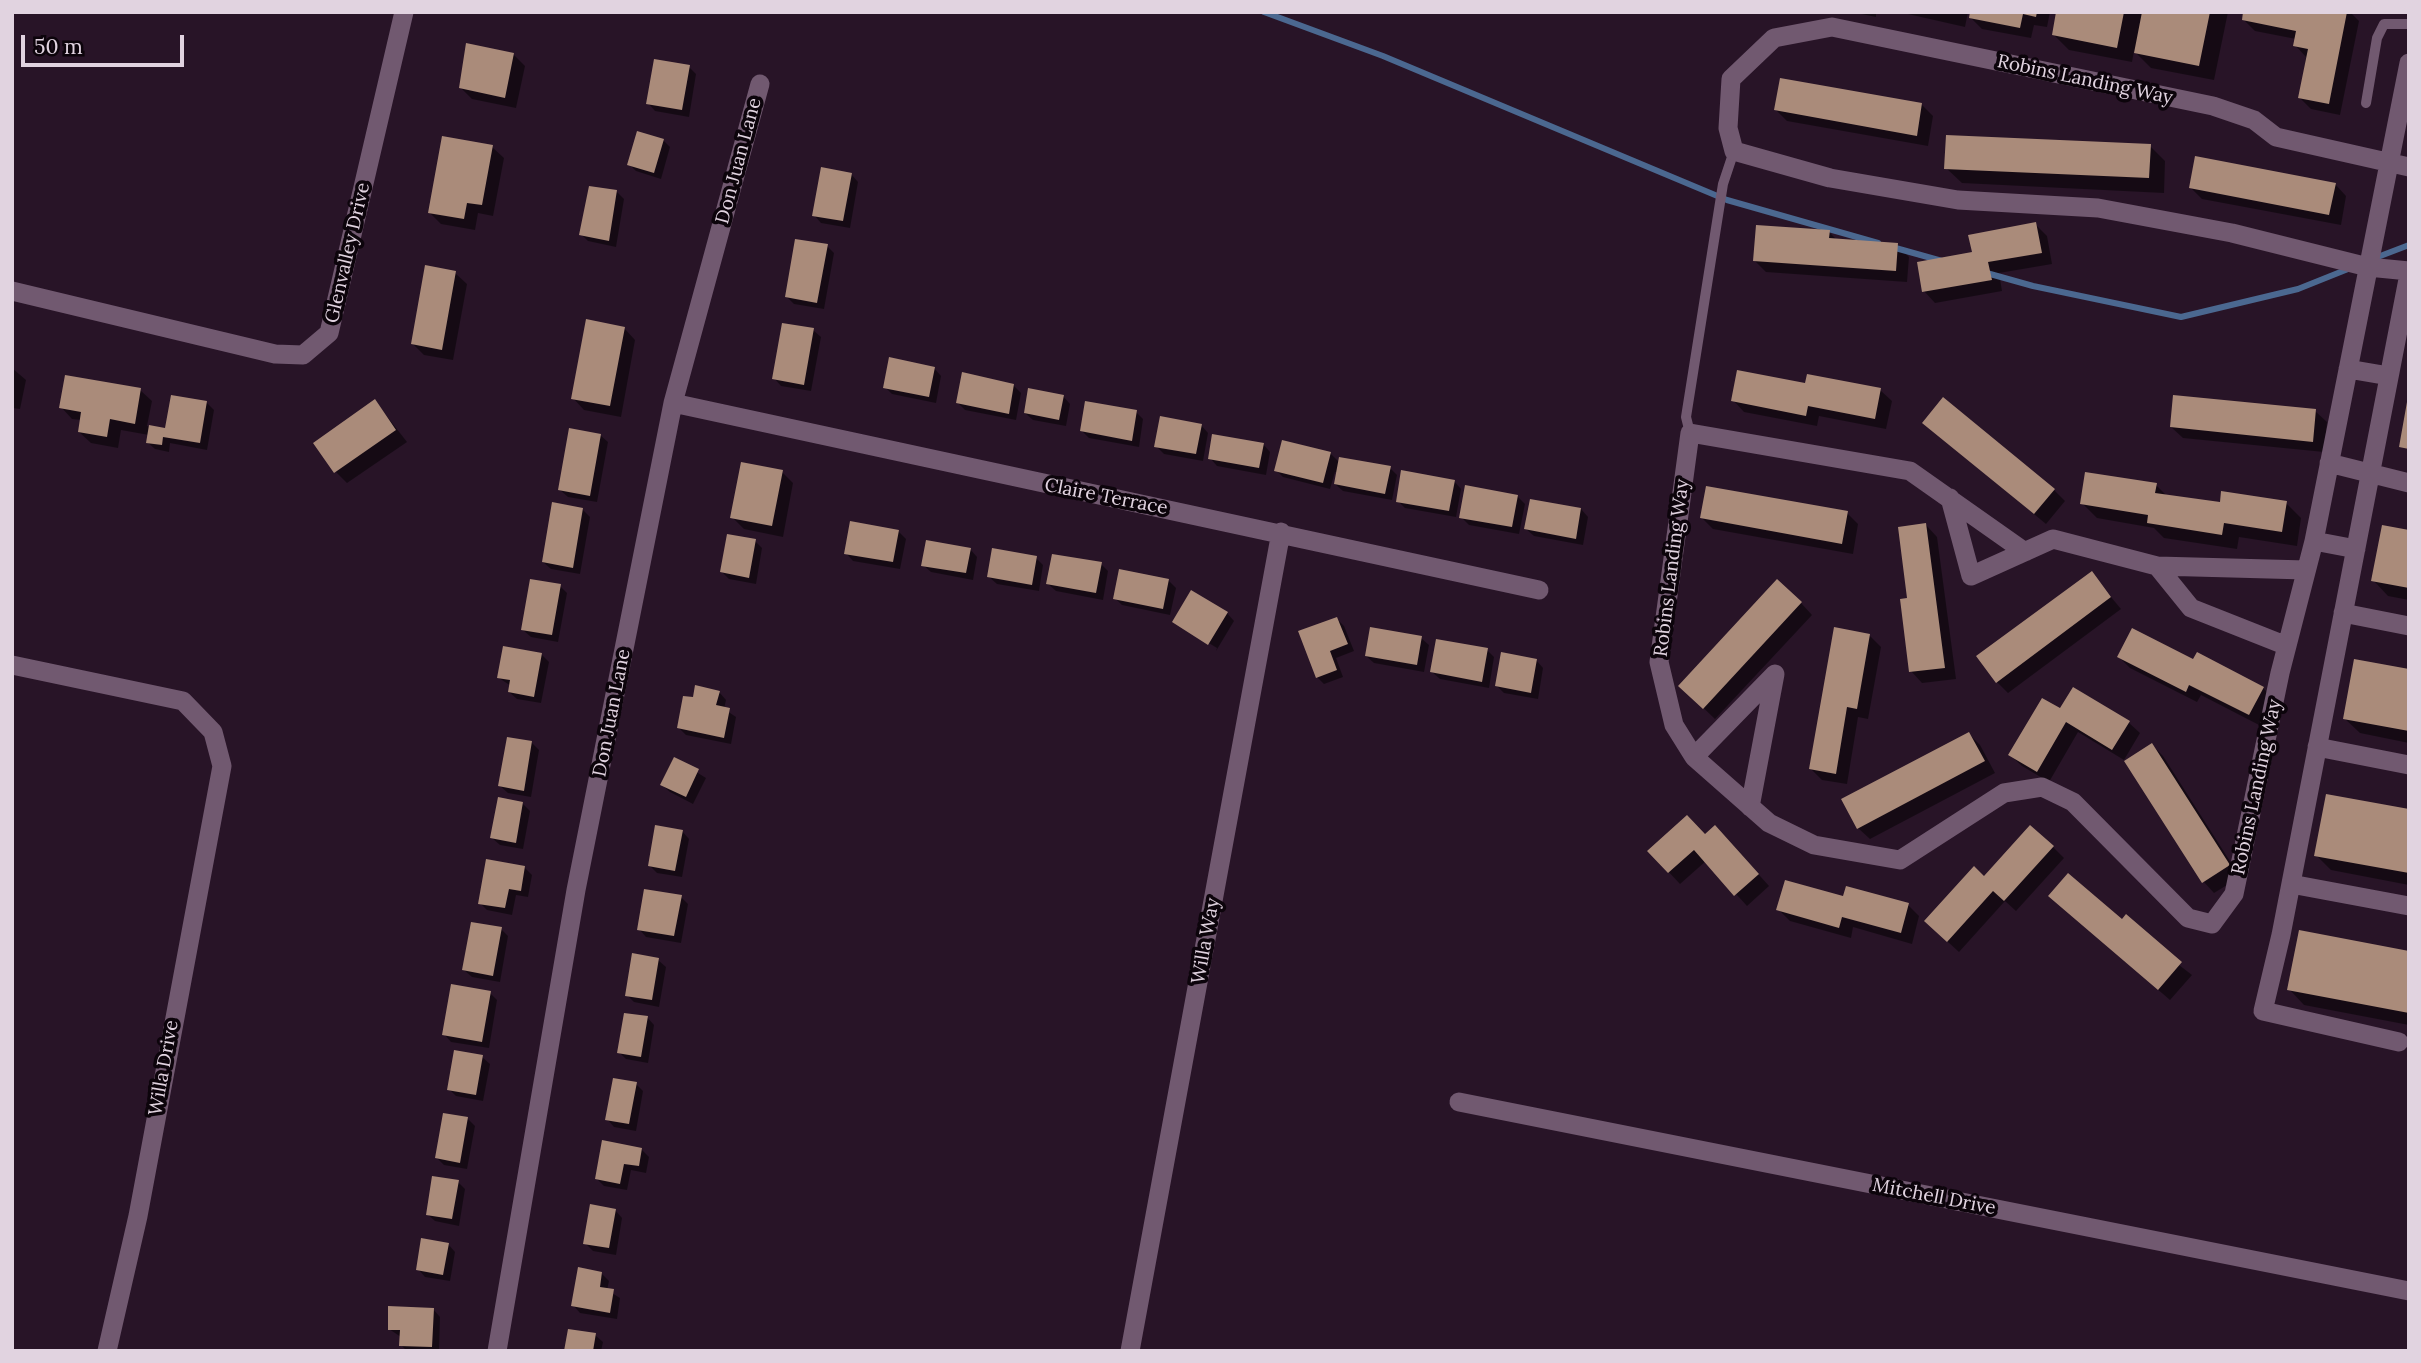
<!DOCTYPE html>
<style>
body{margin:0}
#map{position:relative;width:2421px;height:1363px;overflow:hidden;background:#281427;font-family:Lora,serif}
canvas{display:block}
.frame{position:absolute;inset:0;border:14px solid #e1d3e0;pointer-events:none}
.scale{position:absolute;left:21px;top:35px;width:163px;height:32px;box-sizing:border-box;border:4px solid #e1d3e0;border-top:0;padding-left:9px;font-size:21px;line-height:24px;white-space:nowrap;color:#e1d3e0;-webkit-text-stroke:5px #0c040b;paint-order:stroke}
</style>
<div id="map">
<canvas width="2421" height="1363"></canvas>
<div class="frame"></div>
<div class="scale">50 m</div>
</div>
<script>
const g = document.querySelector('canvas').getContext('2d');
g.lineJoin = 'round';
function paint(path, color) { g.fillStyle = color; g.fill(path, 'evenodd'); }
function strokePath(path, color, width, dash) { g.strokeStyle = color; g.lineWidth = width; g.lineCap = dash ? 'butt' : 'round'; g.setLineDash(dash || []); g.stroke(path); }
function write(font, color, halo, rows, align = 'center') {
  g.font = font + ' Lora,serif'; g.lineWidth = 7; g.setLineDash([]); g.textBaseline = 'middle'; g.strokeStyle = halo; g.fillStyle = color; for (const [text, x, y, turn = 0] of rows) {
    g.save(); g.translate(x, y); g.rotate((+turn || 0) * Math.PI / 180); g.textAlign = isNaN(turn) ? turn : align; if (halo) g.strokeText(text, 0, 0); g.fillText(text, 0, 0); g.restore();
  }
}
const shadow = new Path2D(`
 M1852 12H1876V17Z
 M1899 12H1968L1965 27Z
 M1972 12H2050L2047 27 2034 25 2031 38 1982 29 1971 18Z
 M2058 12H2228L2214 80 2151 68 2134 51 2132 62 2069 50 2054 35Z
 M2245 12H2350L2359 21 2340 115 2311 109 2300 98 2306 57 2295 45 2296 39 2255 31 2243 19Z
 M514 55 525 66 516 108 472 99 460 87Z
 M689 67 696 74 689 117 655 111 648 103Z
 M1922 105 1933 116 1928 146 1787 121 1776 110Z
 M663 140 670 147 661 179 636 171 629 164Z
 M2150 146 2165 161 2164 193 1962 183 1946 168Z
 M492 147 504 158 493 216 478 213 475 230 441 224 430 213Z
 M851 174 858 182 850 228 821 223 814 215Z
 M2335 184 2346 196 2341 225 2202 199 2191 188Z
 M617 192 624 199 616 247 588 241 581 234Z
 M2035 224 2047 236 2052 264 1999 273 2002 291 1935 303 1924 291 1974 254Z
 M1829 232 1838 241 1898 245 1909 257 1907 282 1766 272 1755 261Z
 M827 246 834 253 824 309 794 304 787 297Z
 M455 273 467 284 453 360 424 355 413 344Z
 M624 328 635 340 621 417 584 410 573 398Z
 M813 330 821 337 811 391 781 386 774 378Z
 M12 368 26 380 20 409 12 408Z
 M934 368 941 376 936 403 892 394 885 387Z
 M1013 385 1021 393 1016 420 965 410 957 402Z
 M1806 385 1880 390 1892 401 1886 429 1819 416 1817 426 1744 412 1733 400Z
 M140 390 152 401 147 426 167 430 207 403 214 410 207 450 170 443 169 452 155 449 147 442 149 435 121 430 118 448 91 443 79 432 81 420 72 419 61 407Z
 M1063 396 1070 404 1066 426 1033 420 1025 413Z
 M375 401 407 442 347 483 336 472Z
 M2315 411 2327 422 2324 452 2183 438 2171 427Z
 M1136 412 1143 419 1139 447 1089 438 1082 431Z
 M1924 423 2054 490 2065 501 2046 524Z
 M1201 425 1208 433 1203 461 1164 454 1156 446Z
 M600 435 608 442 597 502 568 497 560 490Z
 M1263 444 1270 452 1266 475 1217 466 1210 458Z
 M1330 453 1340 463 1390 468 1397 475 1392 500 1343 491 1335 484 1338 473 1335 472 1330 489 1283 477 1276 470Z
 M782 472 793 483 783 537 744 529 732 517Z
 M1454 481 1461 489 1456 517 1405 508 1398 501Z
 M2156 485 2167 496 2221 504 2286 503 2301 518 2297 546 2239 537 2237 549 2164 538 2154 528 2097 518 2082 503Z
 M1517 496 1525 504 1519 534 1469 525 1461 517Z
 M582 509 590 517 580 574 551 569 543 562Z
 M1581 509 1588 517 1583 545 1534 536 1526 529Z
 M1847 513 1858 524 1853 554 1713 529 1702 518Z
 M1926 525 1937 537 1956 679 1922 683 1911 671 1909 599Z
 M898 531 906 539 900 569 853 561 846 553Z
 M2409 532V600L2388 596 2373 580Z
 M755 541 762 548 756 584 729 579 722 572Z
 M970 549 977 557 973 580 931 572 923 565Z
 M1036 558 1043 565 1039 591 997 584 989 577Z
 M1101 564 1108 571 1103 600 1056 591 1048 584Z
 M2091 573 2121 609 2008 693 1997 682Z
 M1168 580 1176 588 1170 615 1122 605 1115 598Z
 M560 586 567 593 558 642 531 637 523 630Z
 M1801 603 1812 615 1715 719 1692 697Z
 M1227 613 1234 621 1216 651 1217 648 1174 622Z
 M1337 619 1344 626 1354 651 1336 658 1343 677 1324 684 1317 677Z
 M1869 635 1881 647 1868 719 1858 717 1847 784 1822 780 1811 769Z
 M1421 638 1429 645 1424 672 1374 663 1366 656Z
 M1487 650 1494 657 1489 688 1440 679 1432 672Z
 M541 654 549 662 541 703 517 699 509 692 511 686 499 678Z
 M2119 657 2194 661 2263 688 2274 699 2261 726 2201 695 2197 702 2130 668Z
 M1536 660 1543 668 1538 699 1504 693 1497 686Z
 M2409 671V743L2360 733 2344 718Z
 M719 692 726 700 724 709 736 717 731 744 686 735 679 728 695 699Z
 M2060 710 2128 722 2140 733 2124 760 2078 732 2049 782 2022 766 2010 755Z
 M1969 734 1980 745 1995 773 1870 839 1858 828Z
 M531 742 539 750 531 797 508 793 500 786Z
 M2152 745 2163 756 2240 877 2214 893 2203 881Z
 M675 759 706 778 693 804 670 792 662 785Z
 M522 803 530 811 523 849 500 845 492 838Z
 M2409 811V885L2331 870 2316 855Z
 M682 831 689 839 682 877 657 873 649 865Z
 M1706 836 1727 839 1769 886 1747 906 1706 861 1680 884 1649 851Z
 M2053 847 2064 858 2016 911 2005 901 1959 952 1937 932 1984 878Z
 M525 868 532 875 528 897 516 895 512 915 487 910 480 903Z
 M681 897 688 904 681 943 646 937 639 929Z
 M1844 899 1908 905 1919 916 1912 944 1853 927 1851 938 1790 921 1778 909Z
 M2062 907 2122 921 2192 975 2170 1000Z
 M501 929 508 936 500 982 472 977 464 970Z
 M2409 953V1025L2304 1005 2289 989Z
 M658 960 666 967 659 1007 634 1002 627 995Z
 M490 993 497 1000 489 1048 451 1042 444 1034Z
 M647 1017 654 1025 648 1063 626 1059 619 1052Z
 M482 1057 490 1064 483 1101 456 1096 449 1089Z
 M636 1084 643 1091 636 1131 614 1127 607 1119Z
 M468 1119 475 1126 467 1169 444 1165 437 1158Z
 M641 1149 649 1157 646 1173 631 1170 627 1190 604 1186 597 1179Z
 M458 1182 465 1189 459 1226 435 1221 427 1214Z
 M615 1210 622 1218 616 1255 593 1251 585 1243Z
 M448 1244 455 1252 450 1281 425 1277 418 1269Z
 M601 1273 609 1281 607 1290 620 1298 617 1319 580 1313 573 1305Z
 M433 1309 440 1317 439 1351H407L401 1345V1337L389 1329Z
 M595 1335 603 1342 601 1351H566Z`);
const stream = new Path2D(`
 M1264 12 1383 56 1727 200 1878 243
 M1892 247 1942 261
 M2375 258 2409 245
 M1983 272 2033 286 2181 317 2298 289 2348 269`);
const building = new Path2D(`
 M1970 12H2037L2036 17 2023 14 2020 28 1969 18Z
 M2056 12H2124L2117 48 2052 35Z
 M2142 12H2210L2199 66 2134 53Z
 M2243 12H2347L2329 104 2298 98 2308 49 2293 46 2296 31 2242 20Z
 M466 43 514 53 505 98 459 88Z
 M654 59 690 65 682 110 646 104Z
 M1780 78 1922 103 1917 136 1774 110Z
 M637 131 664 139 654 173 627 165Z
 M1946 135 2151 144 2149 178 1944 169Z
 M442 136 493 145 482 205 467 203 464 219 428 213Z
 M2195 156 2336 183 2329 215 2189 188Z
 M821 167 852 173 843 221 812 216Z
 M589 186 617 190 609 241 579 235Z
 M2036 222 2042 253 1988 262 1992 280 1922 292 1917 262 1972 252 1968 235Z
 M1756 225 1830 230 1829 238 1898 243 1896 271 1753 261Z
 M795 239 828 244 817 303 785 297Z
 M425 265 456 271 442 350 411 344Z
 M586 319 625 327 610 406 571 399Z
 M782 323 814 328 804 385 772 379Z
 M889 357 935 367 929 397 883 388Z
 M1737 370 1805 383 1807 374 1881 388 1875 419 1808 406 1806 416 1731 401Z
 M962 372 1014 384 1009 414 956 403Z
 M65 375 141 388 135 424 110 419 107 437 78 432 81 412 59 408Z
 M1028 388 1064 395 1059 420 1024 413Z
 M171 395 207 401 200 443 163 437 162 445 146 443 149 425 165 428Z
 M2173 395 2316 409 2313 442 2170 427Z
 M1943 397 2055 489 2034 514 1922 423Z
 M375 399 396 430 334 473 313 443Z
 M1085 401 1137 410 1132 441 1080 431Z
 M2407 402H2409V449L2399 447Z
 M1160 416 1202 424 1196 454 1154 447Z
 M569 428 601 434 590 496 558 490Z
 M1212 434 1264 443 1259 468 1208 459Z
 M1282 440 1331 452 1323 483 1274 471Z
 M1339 457 1391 466 1385 494 1334 484Z
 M741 462 783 470 772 526 730 518Z
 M1401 470 1455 480 1449 511 1396 502Z
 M2085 472 2157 483 2155 493 2220 502 2221 491 2287 501 2282 532 2224 523 2222 535 2147 523 2148 515 2080 504Z
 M1465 485 1518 495 1512 527 1459 518Z
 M1706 486 1848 511 1842 544 1700 518Z
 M1530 499 1581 508 1576 539 1524 529Z
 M552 502 583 508 573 568 542 562Z
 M850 521 899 530 893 562 844 554Z
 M1926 523 1945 668 1909 672 1900 599 1907 598 1898 527Z
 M2382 525 2409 530V588L2371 581Z
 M727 534 756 539 749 578 720 572Z
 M926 540 971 548 966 573 921 566Z
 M992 548 1037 556 1032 585 987 577Z
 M1052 554 1102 562 1096 593 1046 584Z
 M1119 569 1169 579 1163 609 1113 599Z
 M2092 571 2111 597 1996 683 1976 656Z
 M530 579 561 584 552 635 521 630Z
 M1777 579 1802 602 1703 709 1678 686Z
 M1191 590 1228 612 1208 645 1172 622Z
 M1337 617 1348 644 1330 651 1337 670 1316 678 1298 631Z
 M1370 627 1422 636 1417 665 1365 656Z
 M1834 627 1870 634 1857 709 1847 707 1836 774 1809 769Z
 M2132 628 2193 659 2197 652 2264 687 2249 715 2189 685 2186 692 2117 657Z
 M1436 639 1488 648 1482 682 1430 672Z
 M503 646 542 653 534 697 508 692 510 680 497 678Z
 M1501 652 1537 659 1531 693 1495 686Z
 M2354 659 2409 669V731L2343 719Z
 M695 685 720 691 716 705 730 708 724 738 677 728 683 696 693 697Z
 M2073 687 2130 721 2112 750 2066 722 2037 772 2008 755 2042 698 2060 708Z
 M1969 732 1985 761 1857 829 1841 799Z
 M507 737 532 741 524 791 498 786Z
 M2152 743 2230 865 2202 883 2124 761Z
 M674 757 699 769 686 797 660 785Z
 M2326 794 2409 809V873L2314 856Z
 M498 797 523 802 516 843 490 838Z
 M1687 815 1705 834 1715 825 1759 874 1734 896 1694 850 1668 873 1647 851Z
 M655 825 683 830 675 871 648 866Z
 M2030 825 2054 846 2004 901 1993 891 1947 942 1924 921 1974 866 1984 876Z
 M486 859 525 866 521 891 509 889 505 908 478 904Z
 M2068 873 2122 919 2126 914 2182 962 2158 990 2048 896Z
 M1785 880 1843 896 1846 886 1909 903 1901 933 1842 917 1839 928 1776 910Z
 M644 889 682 895 674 936 637 930Z
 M471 922 502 927 493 976 462 970Z
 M2299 930 2409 951V1013L2287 990Z
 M632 953 659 958 652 1000 625 996Z
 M451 984 491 991 482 1042 442 1035Z
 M624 1013 648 1016 641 1057 617 1053Z
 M454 1050 483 1055 476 1095 447 1090Z
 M613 1078 637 1082 629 1124 605 1120Z
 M443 1113 468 1117 460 1163 435 1158Z
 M602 1140 642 1148 639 1166 624 1164 620 1184 595 1179Z
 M432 1176 459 1180 452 1219 426 1215Z
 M590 1204 616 1209 609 1248 583 1244Z
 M421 1238 449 1243 443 1275 416 1270Z
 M578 1267 602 1272 600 1287 614 1289 610 1313 571 1306Z
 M388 1306 434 1308 432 1347 399 1346 400 1330H388Z
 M568 1329 596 1333 593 1351H564Z`);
const service = new Path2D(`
 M2366 103 2377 38 2384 24H2409
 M1690 433 1686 417 1723 184 1734 151`);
const minor = new Path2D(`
 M2409 167 2276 137 2254 120 2213 106 1832 27 1774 38 1731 79 1728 128 1734 151 1830 178 1958 200 2098 208 2232 233 2368 267 2409 271
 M12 291 275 354 303 355 329 333 404 12
 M2348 369 2389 376
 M673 403 1539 590
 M2329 463 2409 483
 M1950 498 1971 576 2053 539 2157 566 2306 570
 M2314 541 2356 549
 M2025 552 1910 471 1690 433 1659 662 1674 725 1694 757 1769 823 1814 845 1900 860 2004 793 2042 787 2073 802 2188 918 2212 924 2234 894 2280 673 2314 541 2409 63
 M2157 566 2191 608 2287 646
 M2343 613 2409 626
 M12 665 183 701 213 732 222 766 138 1216 107 1351
 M2317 747 2409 765
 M1694 757 1775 674
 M1750 807 1775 674
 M2291 884 2409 906
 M2399 1042 2263 1011 2281 935 2409 274
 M1459 1102 2409 1291
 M497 1351 576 890 673 403 760 84
 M1130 1351 1281 532`);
const streetNames = [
 ["Robins Landing Way",2085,80,12],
 ["Don Juan Lane",739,161,-75],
 ["Glenvalley Drive",348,253,-77],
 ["Claire Terrace",1106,497,11],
 ["Robins Landing Way",1672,568,-83],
 ["Don Juan Lane",612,713,-79],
 ["Robins Landing Way",2257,787,-78],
 ["Willa Way",1206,941,-80],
 ["Willa Drive",164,1068,-80],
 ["Mitchell Drive",1934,1197,11]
];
paint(shadow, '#0007');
strokePath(stream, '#4b6890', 6);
paint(building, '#aa8b7a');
strokePath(service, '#715970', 10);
strokePath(minor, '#715970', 19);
write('19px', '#e1d3e0', '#0c040b', streetNames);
</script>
